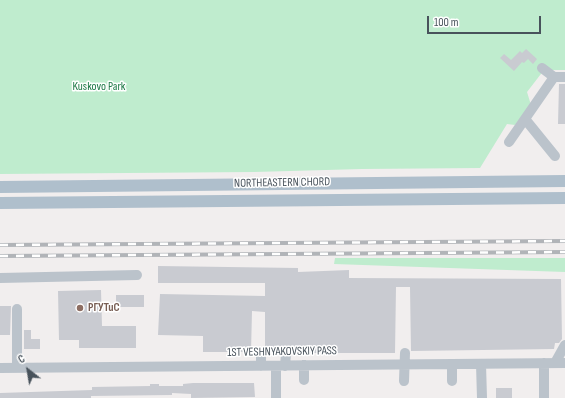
<!DOCTYPE html>
<meta charset="utf-8">
<style>
body{margin:0}
#map{position:relative;width:565px;height:398px;overflow:hidden;background:#f1eeee;font-family:"Sofia Sans Condensed",sans-serif}
canvas{display:block}
.north{position:absolute;left:8px;top:350px;width:40px;height:40px;-webkit-text-stroke:3px #fff;paint-order:stroke;rotate:329deg;font-size:11px;font-weight:700;line-height:16px;text-align:center;color:#48525b}
.north::after{content:'';display:block;margin:auto;width:14px;height:18px;background:#48525b;clip-path:polygon(50% 0,100% 100%,50% 72%,0 100%)}
.scale{position:absolute;left:427px;top:16px;width:114px;height:18px;box-sizing:border-box;border:2px solid #48525b;border-top:0;padding-left:5px;font-size:12px;line-height:14px;white-space:nowrap;color:#48525b;-webkit-text-stroke:3px #fff;paint-order:stroke}
</style>
<div id="map">
<canvas width="565" height="398"></canvas>
<div class="north">С</div>
<div class="scale">100 m</div>
</div>
<script>
const g = document.querySelector('canvas').getContext('2d');
g.lineJoin = 'round';
function paint(path, color) { g.fillStyle = color; g.fill(path, 'evenodd'); }
function strokePath(path, color, width, dash) { g.strokeStyle = color; g.lineWidth = width; g.lineCap = dash ? 'butt' : 'round'; g.setLineDash(dash || []); g.stroke(path); }
function write(font, color, halo, rows, align = 'center') {
  g.font = font + ' "Sofia Sans Condensed",sans-serif'; g.lineWidth = 3; g.setLineDash([]); g.textBaseline = 'middle'; g.strokeStyle = halo; g.fillStyle = color; for (const [text, x, y, turn = 0] of rows) {
    g.save(); g.translate(x, y); g.rotate((+turn || 0) * Math.PI / 180); g.textAlign = isNaN(turn) ? turn : align; if (halo) g.strokeText(text, 0, 0); g.fillText(text, 0, 0); g.restore();
  }
}
const green = new Path2D(`
 M0 0H565V70H544L527 92 531 105 515 125 507 124 480 168 362 169 254 172 0 174Z
 M335 258H565V272L334 264Z`);
const building = new Path2D(`
 M526 49 537 59 533 64 528 59 524 63 522 62 514 71 500 58 504 54 511 60 520 51 522 53Z
 M559 84H565V124H558Z
 M158 266 298 268V272L349 270V278L561 279 562 339 559 343H555L554 349 411 351 410 287H396L395 353H292L290 349 286 348 280 352H267L265 350V312L252 311 251 352H203V336L158 335 160 294 265 296V283H158Z
 M101 290 102 326H136V348H79V340H59L58 291Z
 M116 295H144V307H116Z
 M0 306H11L10 335H0Z
 M24 330H31V339H40V349H24Z
 M193 383H254L255 397 191 398V394L172 393V395L91 396V398H0V393L92 390V387L150 386V384H159V386H183V384Z
 M496 388H512V398H496Z`);
const minor = new Path2D(`
 M542 68 554 77
 M525 119 555 156
 M509 142 554 77H565
 M0 278 137 275
 M544 363V398
 M555 363 565 345
 M452 364V381
 M481 364 482 398
 M304 365V380
 M261 366V355
 M276 366V398
 M285 366 286 354
 M0 368 565 363
 M17 368V309
 M404 381 405 353`);
const major = new Path2D(`
 M0 187 565 181
 M0 203 565 198`);
const rail = new Path2D(`
 M0 245 565 241
 M0 256 565 252`);
const markers = [
 [80,308,4,"#8d6e63"]
];
const parkNames = [
 ["Kuskovo Park",99,87]
];
const streetNames = [
 ["NORTHEASTERN CHORD",282,183,-1],
 ["1ST VESHNYAKOVSKIY PASS",282,352,-1]
];
const educationNames = [
 ["РГУТиС",88,308]
];
paint(green, '#bfecce');
paint(building, '#c9cbd1');
strokePath(minor, '#bbc3cb', 10);
strokePath(major, '#afbfcc', 12);
strokePath(rail, '#b1b4b8', 4);
strokePath(rail, '#fff', 2.5, [8]);
for (const [x, y, r, color] of markers) { const dot = new Path2D(); dot.arc(x, y, r, 0, 2 * Math.PI); g.fillStyle = color; g.fill(dot); strokePath(dot, '#fff', 1.5); }
write('12px', '#1c7845', '#fff', parkNames);
write('12px', '#48525b', '#fff', streetNames);
write('bold 12px', '#785e54', '#fff', educationNames, 'left');
</script>
